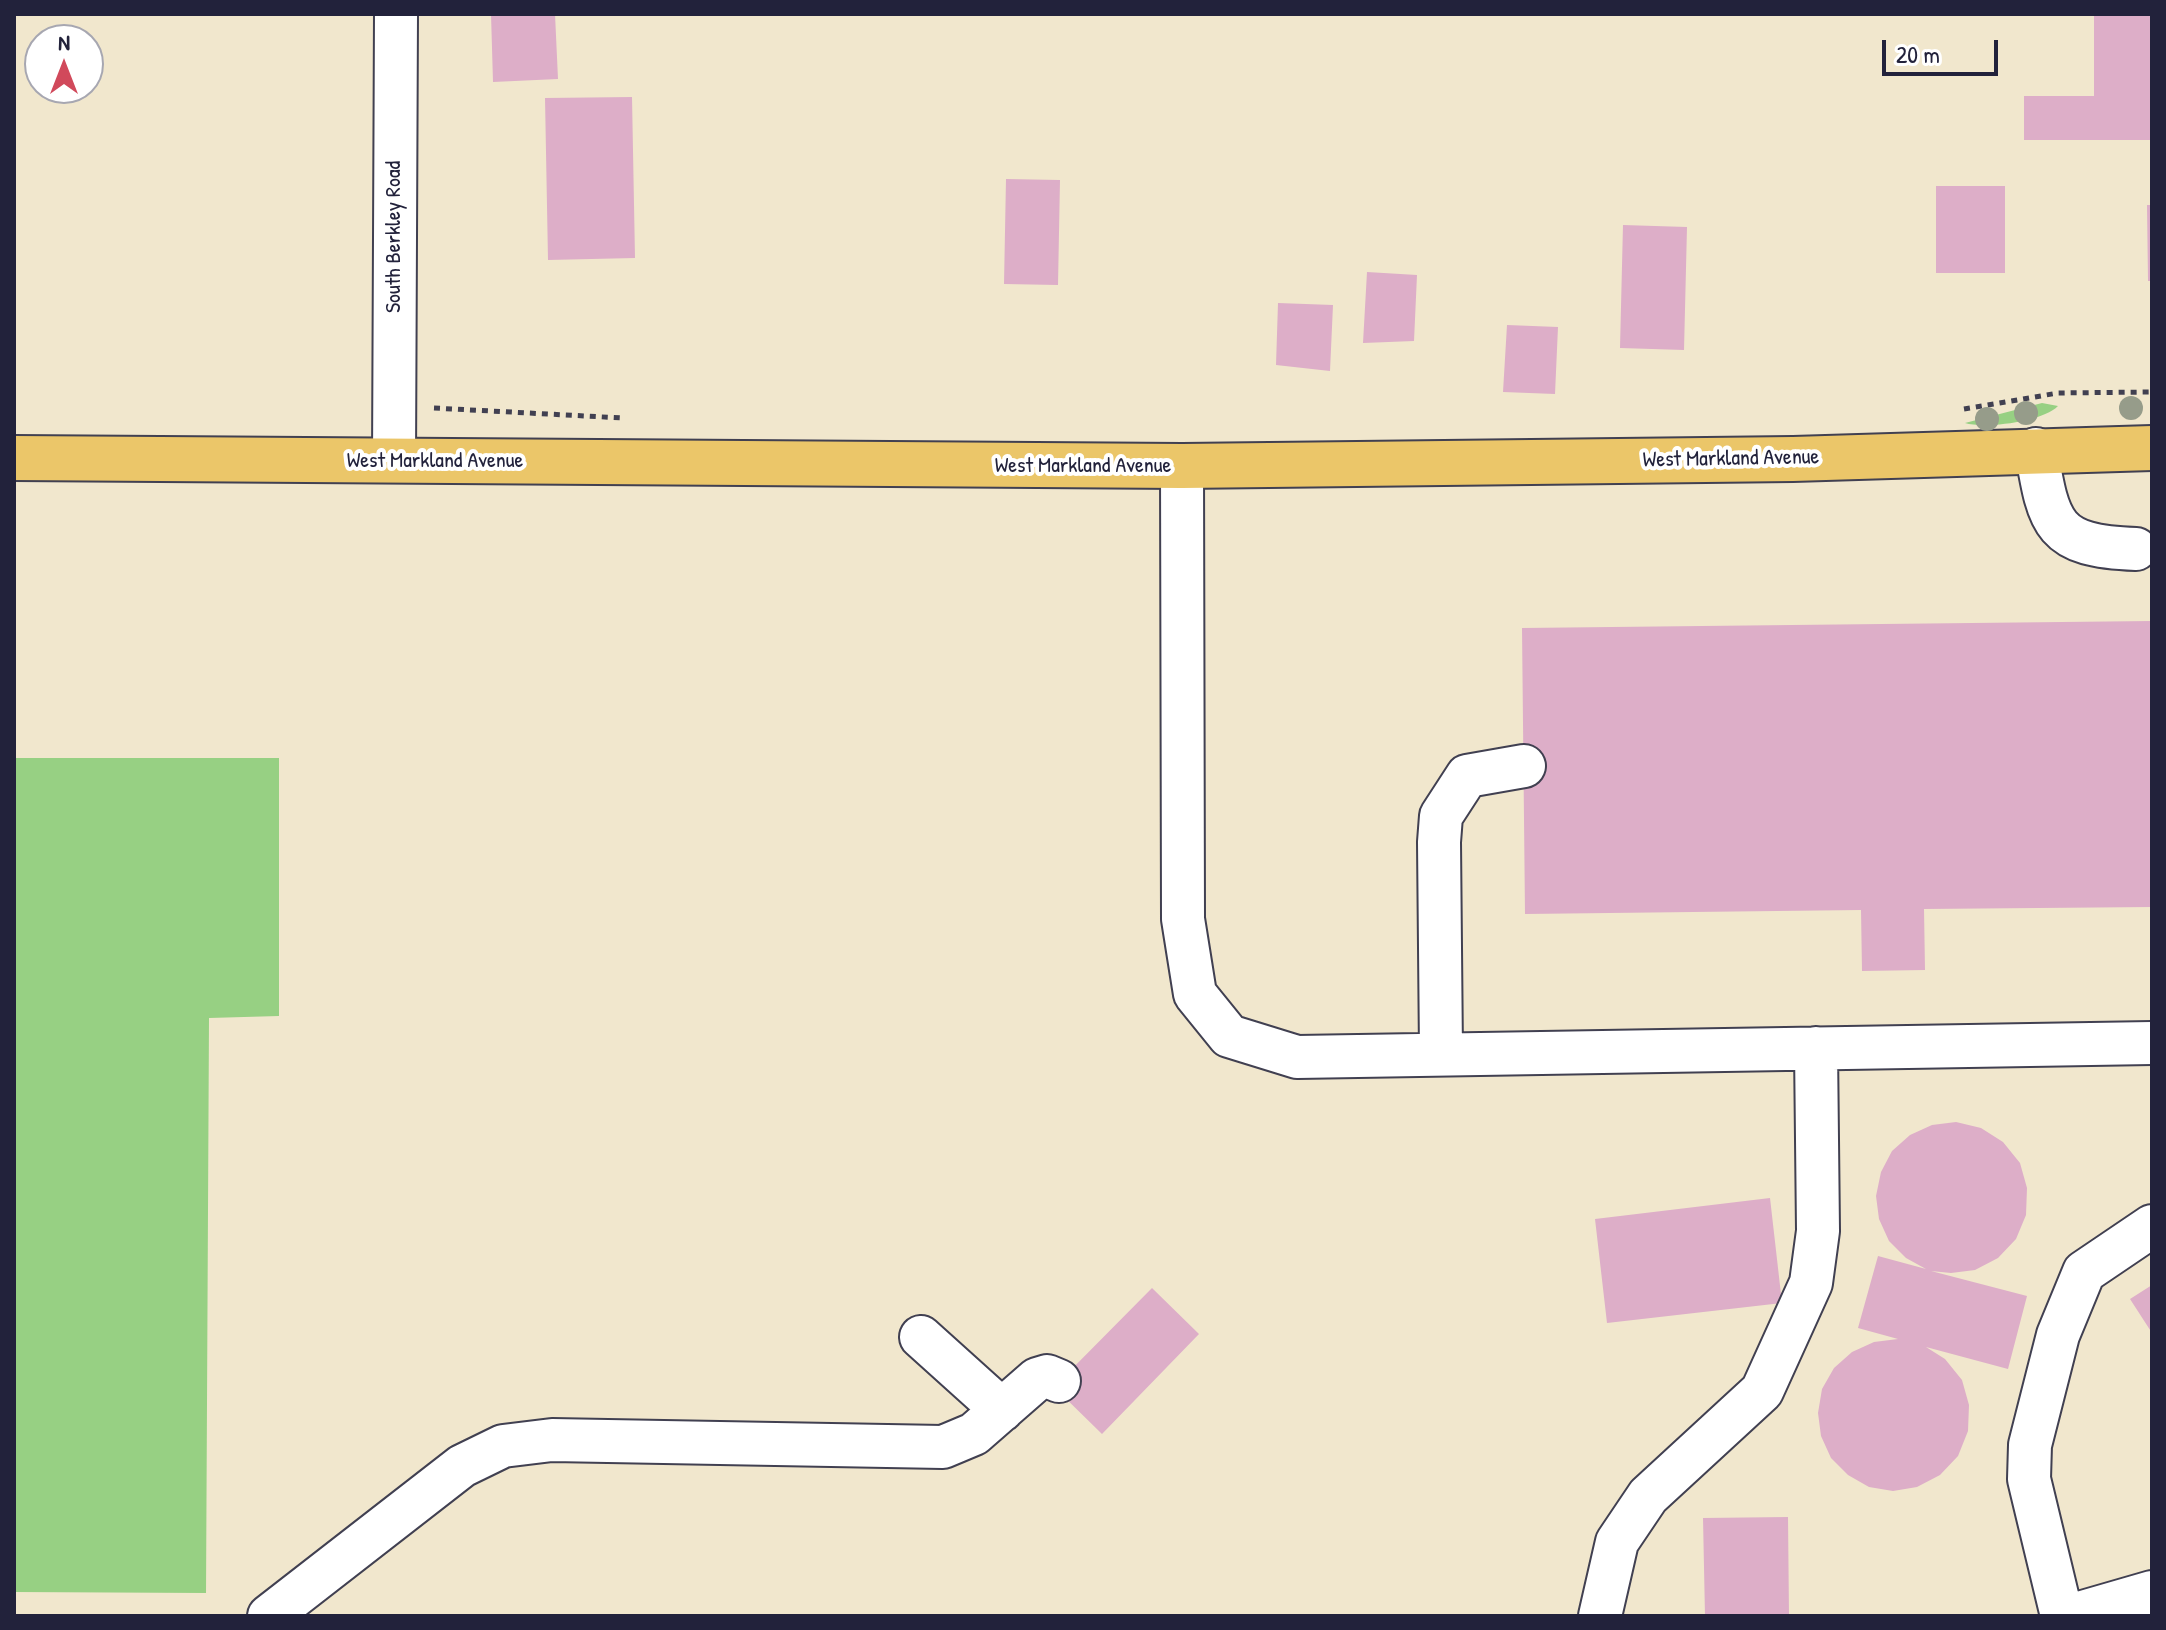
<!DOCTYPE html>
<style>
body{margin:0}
#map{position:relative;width:2166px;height:1630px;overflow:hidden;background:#f1e7cd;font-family:"Patrick Hand",sans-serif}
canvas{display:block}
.frame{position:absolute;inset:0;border:16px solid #22223b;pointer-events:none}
.north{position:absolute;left:24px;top:24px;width:80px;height:80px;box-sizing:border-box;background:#fff;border:2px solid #a7a7b1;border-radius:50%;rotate:0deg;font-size:22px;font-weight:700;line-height:32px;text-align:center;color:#22223b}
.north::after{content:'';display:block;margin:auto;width:28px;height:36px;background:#d1495b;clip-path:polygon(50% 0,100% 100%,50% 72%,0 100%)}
.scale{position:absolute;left:1882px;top:40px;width:116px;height:36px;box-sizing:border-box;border:4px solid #22223b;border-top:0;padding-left:10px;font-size:24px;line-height:28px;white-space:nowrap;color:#22223b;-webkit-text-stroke:6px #fff;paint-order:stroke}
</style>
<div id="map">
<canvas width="2166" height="1630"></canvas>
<div class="frame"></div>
<div class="north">N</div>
<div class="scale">20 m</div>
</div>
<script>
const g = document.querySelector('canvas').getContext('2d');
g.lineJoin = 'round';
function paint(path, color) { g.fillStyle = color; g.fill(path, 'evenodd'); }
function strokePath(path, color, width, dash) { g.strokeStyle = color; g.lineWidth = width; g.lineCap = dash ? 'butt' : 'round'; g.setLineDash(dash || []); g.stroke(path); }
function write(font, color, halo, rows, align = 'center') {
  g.font = font + ' "Patrick Hand",sans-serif'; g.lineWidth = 8; g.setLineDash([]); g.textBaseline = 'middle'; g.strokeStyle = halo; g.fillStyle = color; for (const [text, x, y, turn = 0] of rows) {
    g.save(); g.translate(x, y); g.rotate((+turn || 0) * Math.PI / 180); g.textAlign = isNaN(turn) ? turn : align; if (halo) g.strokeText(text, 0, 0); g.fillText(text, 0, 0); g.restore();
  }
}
const green = new Path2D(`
 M2042 403 2058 406C2043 422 1984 429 1965 423Z
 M14 758H279V1016L209 1018 206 1593 14 1592Z`);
const building = new Path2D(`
 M491 14H555L558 79 493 82Z
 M2094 14H2152V140H2024V96H2094Z
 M632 97 635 258 548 260 545 98Z
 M1006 179 1060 180 1058 285 1004 284Z
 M1936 186H2005V273H1936Z
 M2147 205H2152V281H2148Z
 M1623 225 1687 227 1684 350 1620 348Z
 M1367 272 1417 275 1414 341 1363 343Z
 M1278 303 1333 305 1330 371 1276 365Z
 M1507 325 1558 327 1555 394 1503 392Z
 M2152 621V907L1924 909 1925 970 1862 971 1861 910 1525 914 1522 628Z
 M1956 1122 1981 1128 2003 1142 2020 1163 2027 1188 2026 1215 2016 1239 1998 1258 1975 1270 1951 1273 1931 1271 2027 1296 2008 1369 1926 1347 1945 1359 1962 1380 1969 1405 1968 1431 1958 1456 1940 1475 1917 1487 1893 1491 1869 1487 1848 1475 1831 1458 1821 1436 1818 1413 1822 1389 1834 1368 1852 1352 1874 1342 1898 1339 1858 1328 1878 1256 1926 1269 1906 1258 1889 1241 1879 1219 1876 1196 1881 1172 1892 1151 1910 1135 1932 1125Z
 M1770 1198 1782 1303 1607 1323 1595 1219Z
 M2152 1285V1333L2130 1299Z
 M1152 1288 1199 1334 1102 1434 1054 1387Z
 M1788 1517 1789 1616H1705L1703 1518Z`);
const path = new Path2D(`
 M434 408 623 418
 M1964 409 2058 393 2152 392`);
const minor = new Path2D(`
 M2036 449C2049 525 2052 546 2136 549
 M394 460 396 14
 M1182 466 1183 919 1195 994 1229 1036 1297 1057 2152 1043
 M1441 1053 1439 842 1441 816 1467 776 1524 766
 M921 1337 1002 1410
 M269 1616 462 1466 503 1446 552 1440 943 1447 974 1434 1037 1379 1047 1376 1059 1381
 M1600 1616 1617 1542 1648 1496 1762 1391 1811 1283 1818 1231 1816 1048
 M2062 1616 2029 1479 2030 1445 2058 1335 2084 1272 2152 1226
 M2069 1616 2152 1592`);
const major = new Path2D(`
 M14 458 1182 466 1793 459 2152 448`);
const trees = [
 [2131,408],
 [2026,413],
 [1987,419]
];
const streetNames = [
 ["South Berkley Road",394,237,-90],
 ["West Markland Avenue",1731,459,-1],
 ["West Markland Avenue",435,461],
 ["West Markland Avenue",1083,466]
];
paint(green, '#97d083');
paint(building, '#ddaec8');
strokePath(minor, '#414051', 46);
strokePath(major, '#414051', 48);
strokePath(path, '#414051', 5, [6, 6]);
strokePath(minor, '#fff', 42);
strokePath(major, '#ebc669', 44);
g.fillStyle = '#969c8a';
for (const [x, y] of trees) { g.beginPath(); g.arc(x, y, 12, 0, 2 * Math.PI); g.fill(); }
write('22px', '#22223b', '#fff', streetNames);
</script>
